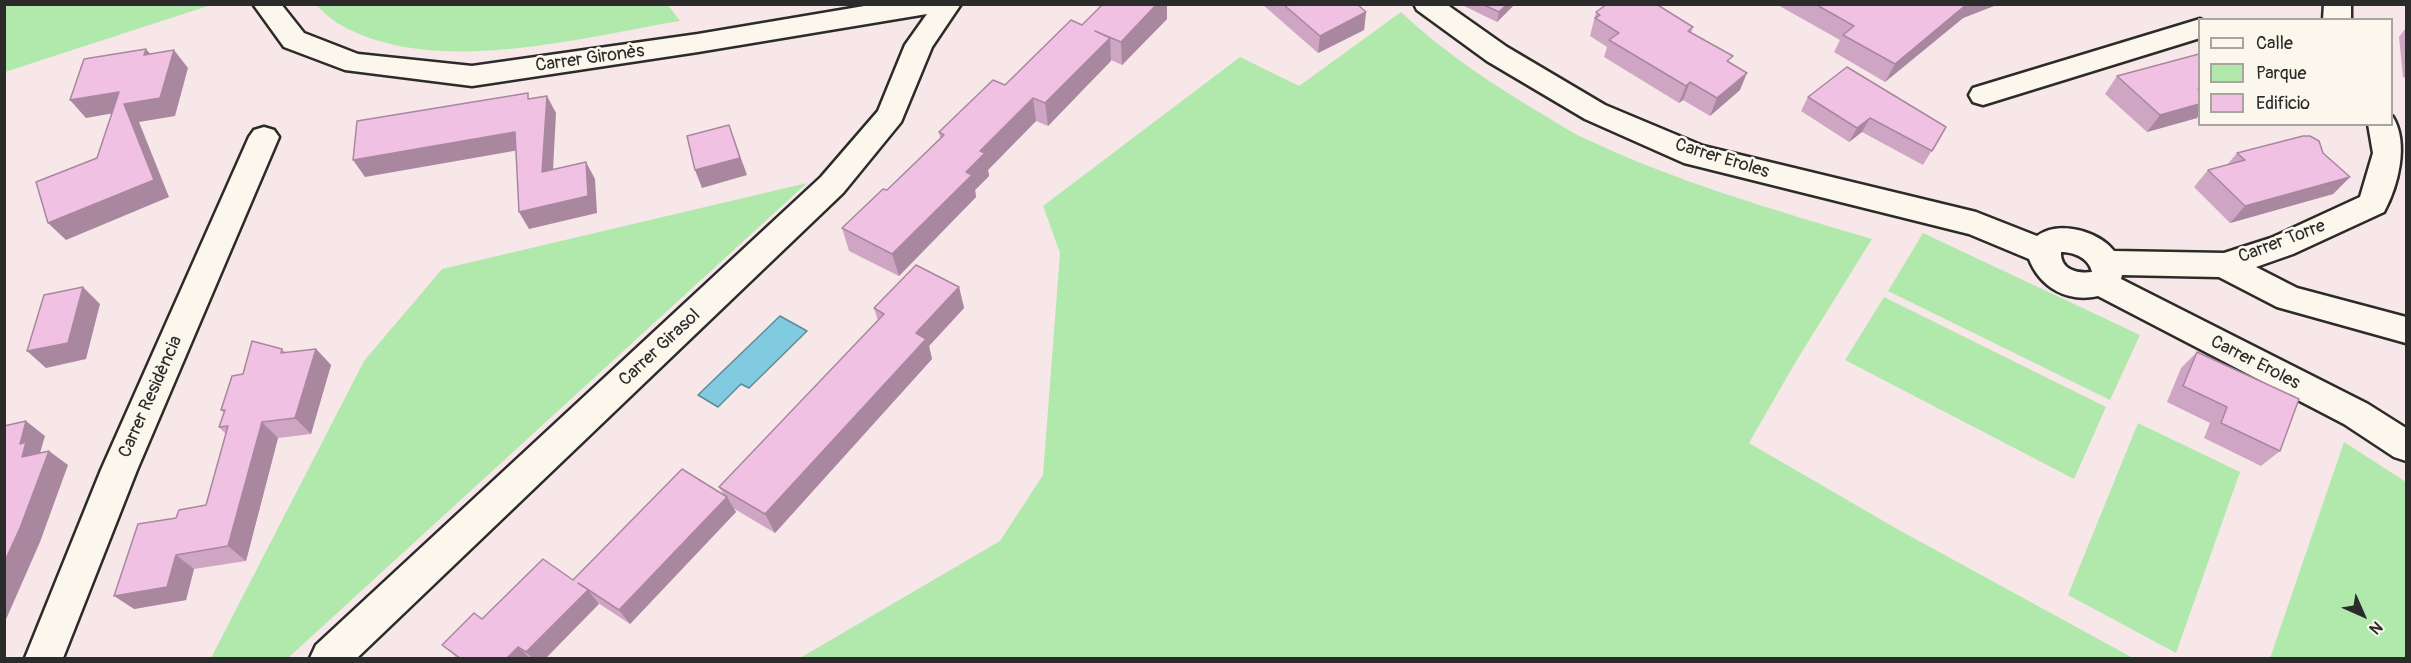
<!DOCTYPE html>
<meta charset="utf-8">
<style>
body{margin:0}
#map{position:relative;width:2411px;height:663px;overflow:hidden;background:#f8e7e9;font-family:Pangolin,sans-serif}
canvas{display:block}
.frame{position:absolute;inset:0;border:6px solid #2b2b2b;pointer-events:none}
.legend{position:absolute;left:2198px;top:18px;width:195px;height:108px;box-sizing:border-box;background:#fbf7ec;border:2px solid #a8a59f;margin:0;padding:8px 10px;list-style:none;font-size:18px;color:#2b2b2b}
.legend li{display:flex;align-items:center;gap:12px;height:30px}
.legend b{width:30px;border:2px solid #a8a59f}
.north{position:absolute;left:2333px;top:585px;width:60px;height:60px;-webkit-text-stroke:4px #fbf7ec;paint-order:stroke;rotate:135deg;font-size:16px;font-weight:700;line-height:24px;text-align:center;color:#2b2b2b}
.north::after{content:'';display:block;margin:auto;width:21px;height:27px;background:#2b2b2b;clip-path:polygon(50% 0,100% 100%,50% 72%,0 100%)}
</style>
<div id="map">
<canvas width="2411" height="663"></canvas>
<div class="frame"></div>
<ul class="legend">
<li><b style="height:8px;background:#fbf7ec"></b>Calle</li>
<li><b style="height:16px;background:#b1e9ad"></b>Parque</li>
<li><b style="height:16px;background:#f0c1e3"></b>Edificio</li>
</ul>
<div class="north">N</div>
</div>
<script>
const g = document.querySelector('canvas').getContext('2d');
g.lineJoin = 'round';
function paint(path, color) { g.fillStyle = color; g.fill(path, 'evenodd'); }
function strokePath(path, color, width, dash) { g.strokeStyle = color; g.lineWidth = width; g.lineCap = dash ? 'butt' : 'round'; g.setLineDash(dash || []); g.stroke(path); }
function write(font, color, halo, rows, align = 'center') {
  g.font = font + ' Pangolin,sans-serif'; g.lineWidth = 5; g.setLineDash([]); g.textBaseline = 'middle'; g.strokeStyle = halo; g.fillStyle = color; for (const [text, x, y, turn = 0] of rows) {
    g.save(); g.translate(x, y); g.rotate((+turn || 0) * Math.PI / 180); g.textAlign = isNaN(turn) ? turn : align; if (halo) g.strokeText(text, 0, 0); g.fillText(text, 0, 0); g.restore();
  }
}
const green = new Path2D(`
 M5 4H211V5L5 72Z
 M668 5 680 21C577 38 432 79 337 23 329 18 322 10 316 5Z
 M1401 12C1442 51 1489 82 1537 111 1553 120 1568 131 1584 138 1676 182 1775 210 1872 239L1795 363 1749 443 1899 530 2133 658H800L1000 541 1043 475 1060 253 1043 206 1240 57 1299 86Z
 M807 183 288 658H211L364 361 442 269Z
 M1923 233 2140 335 2110 400 1888 291Z
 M1884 297 2106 407 2074 479 1845 360Z
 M2138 423 2240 472 2176 653 2068 595Z
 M2344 442 2406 482V658H2270Z`);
const water = new Path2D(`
 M780 316 807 331 749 388 741 384 718 407 698 395Z`);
const minor = new Path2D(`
 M253 4H281L304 33 358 54 472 66 698 34 876 4H961L932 47 901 122 843 193 357 658H310L316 645 821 177 878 111 905 45 927 14 698 52 472 86 345 70 284 47Z
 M1414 4H1446L1507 47 1605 105 1703 146 1976 212 2037 236C2059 220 2098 231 2114 251L2224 253 2271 238 2360 197 2373 153 2368 124H2392V116L2393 117C2409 144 2398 186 2384 212L2293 254 2256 267 2297 288 2406 317V343L2277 307 2219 277 2122 275 2121 279 2368 404 2406 428V461L2394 457 2344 424 2098 296C2067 303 2040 287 2029 259L1969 234 1684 163 1585 119 1487 61 1417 10ZM2061 252C2074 252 2089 258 2092 272 2078 274 2060 270 2061 252Z
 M2324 4H2351V20H2323Z
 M2200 19 2202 20H2200V38L1983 105 1973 102 1969 95 1973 88Z
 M264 127 274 130 279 137 137 470 63 658H25L101 470 249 137 254 130Z`);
const wall = new Path2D(`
 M1103 4H1167V19L1122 65 1111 60 1048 126 1036 121 988 170 989 176 975 190 976 197 899 276 849 251 842 228 887 190 940 138 939 132 1005 85 1082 25Z
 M1262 4H1357L1366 12 1364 30 1318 53Z
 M1460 4H1515L1497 22Z
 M1776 4H1999L1963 18 1885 82 1834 52 1840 40Z
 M1596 12 1693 27 1691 33 1730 63 1740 90 1710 116 1683 100 1679 103 1604 57 1607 47 1590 36Z
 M2406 28V78L2403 77 2399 37Z
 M2117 76 2197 118 2147 132 2105 94Z
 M1808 97 1946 127 1923 165 1862 132 1849 142 1801 111Z
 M2237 153H2323L2350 177 2333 194 2230 223 2194 187 2208 170 2227 165Z
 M959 287 964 308 929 346 932 359 775 533 733 508 736 512 630 624 598 603 546 658H457L442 645 482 619 573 580 724 495 719 487 878 321 874 308Z
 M282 349 286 353 316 349 331 365 311 434 278 438 246 561 194 569 186 600 134 609 176 518 206 505 226 434 219 427 224 413 221 410 243 374Z
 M2197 352 2280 451 2261 466 2204 438 2210 423 2167 402 2181 368Z`);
const shadedWall = new Path2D(`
 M1157 4H1167V19L1122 65 1121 42Z
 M1507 4H1515L1497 22 1499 12Z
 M1967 4H1999L1963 18 1885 82 1895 64Z
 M1366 12 1364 30 1318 53 1320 36Z
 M1110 38 1111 61 1048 126 1045 103Z
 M146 49 161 66 144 55Z
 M174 50 188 68 175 116 139 122 169 197 66 240 48 223 154 180 126 111 86 118 70 100Z
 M1747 73 1740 90 1710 116 1717 98Z
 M1690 82 1683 100 1679 103 1686 86Z
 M547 96 556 113 552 189 542 172Z
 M1033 98 1036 121 988 170 989 176 975 190 976 197 899 276 892 254 966 172 980 151Z
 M2199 104V115L2197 118 2147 132 2160 115Z
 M1870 118 1862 132 1849 142 1857 128Z
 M729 125 747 175 702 188 695 170Z
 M515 132 525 149 365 177 353 160Z
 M586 162 595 179 597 213 529 229 519 212Z
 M2350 177 2333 194 2230 223 2245 206Z
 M83 287 100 304 86 359 46 368 27 351Z
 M959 287 964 308 929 346 932 359 775 533 765 514 916 333Z
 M316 349 331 365 311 434 295 418Z
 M26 421 45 436 40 453 22 457 20 444Z
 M262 422 278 438 246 561 228 546Z
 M49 451 68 465 40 542 4 624V563Z
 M727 497 736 512 630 624 619 610Z
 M176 555 194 569 186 600 134 609 114 596Z
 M588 590 599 604 546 658H532L526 652Z
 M518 647 530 658H507Z`);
const building = new Path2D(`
 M1103 4H1157L1121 42 1095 31 1110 38 1045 103 1033 98 980 151 985 153 966 172 972 175 892 254 842 228 883 189 887 190 944 135 939 132 993 80 1005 85 1071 20 1082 25Z
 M1283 4H1357L1366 12 1320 36Z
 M1482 4H1507L1499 12Z
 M1607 4H1656L1693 27 1688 31 1733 56 1727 61 1747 73 1717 98 1690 82 1686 86 1609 40 1619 33 1595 18 1600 15 1596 12Z
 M1815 4H1967L1895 64 1843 35 1854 26Z
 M146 49 144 55 174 50 160 98 124 104 154 180 48 223 36 182 97 158 119 92 70 100 84 59Z
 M2199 54V89H2198L2199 90V104L2160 115 2117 76Z
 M1847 67 1946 127 1932 151 1870 118 1857 128 1808 97Z
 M528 93V99L547 96 542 172 586 162 588 196 519 212 515 132 353 160 357 121Z
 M729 125 740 158 695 170 687 136Z
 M2303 136H2310L2319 141 2323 153 2350 177 2245 206 2208 170 2245 160 2237 153Z
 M916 265 959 287 916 333 926 339 765 514 719 487 884 314 874 308Z
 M83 287 68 343 27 351 44 295Z
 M252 341 282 349 281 353 316 349 295 418 262 422 228 546 176 555 167 587 114 596 138 524 176 518 179 510 206 505 228 426 219 427 225 410H221L232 376 243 374Z
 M2197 352 2299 399 2280 451 2221 423 2227 407 2183 386Z
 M26 421 20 444 26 442 22 457 49 451 20 528 4 563V426Z
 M682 469 727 497 619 610 578 583 588 590 526 652 518 647 507 658H460L442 645 474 613 482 619 543 559 573 580Z`);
const streetNames = [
 ["Carrer Gironès",590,59,-8],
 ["Carrer Eroles",1722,159,17],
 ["Carrer Torre",2282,242,-21],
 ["Carrer Girasol",660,348,-43],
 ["Carrer Eroles",2255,363,27],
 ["Carrer Residència",151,397,-66]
];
paint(green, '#b1e9ad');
paint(water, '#80cbe0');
strokePath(water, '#5e8b98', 1.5);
strokePath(minor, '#2b2b2b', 5);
paint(minor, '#fbf7ec');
paint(wall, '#cea6c3');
paint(shadedWall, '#a8879f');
paint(building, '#f0c1e3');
strokePath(building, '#a8879f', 1.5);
write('18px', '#2b2b2b', '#fbf7ec', streetNames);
</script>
